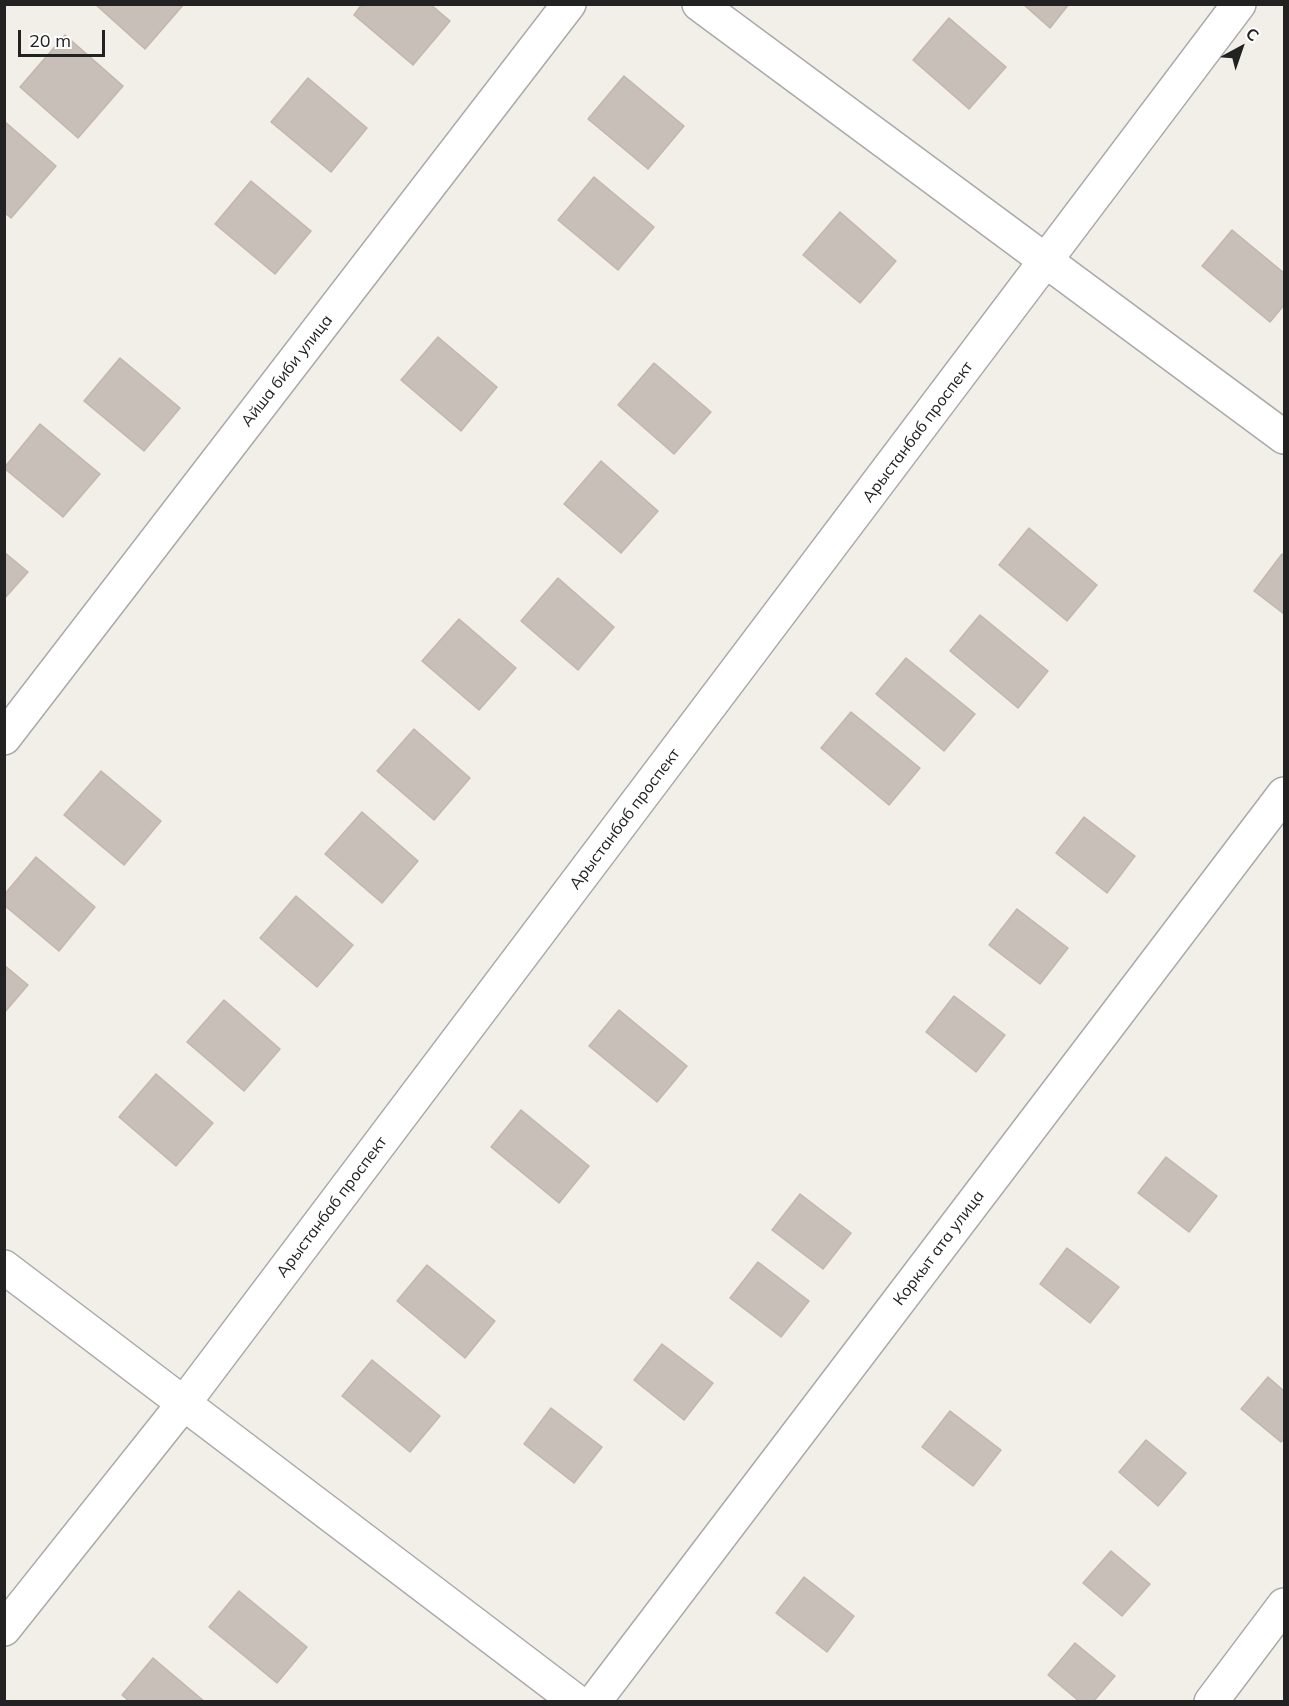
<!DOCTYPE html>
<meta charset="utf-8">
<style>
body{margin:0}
#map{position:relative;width:1289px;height:1706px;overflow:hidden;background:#f2efe9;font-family:Mulish,sans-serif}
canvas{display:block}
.frame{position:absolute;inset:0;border:6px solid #222;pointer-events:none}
.north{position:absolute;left:1211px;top:18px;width:60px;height:60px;-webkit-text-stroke:4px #fff;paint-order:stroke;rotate:40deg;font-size:16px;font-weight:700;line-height:24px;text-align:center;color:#222}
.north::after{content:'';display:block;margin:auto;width:21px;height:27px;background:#222;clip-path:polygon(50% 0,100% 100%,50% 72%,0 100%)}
.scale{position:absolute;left:18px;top:30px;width:87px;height:27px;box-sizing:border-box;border:3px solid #222;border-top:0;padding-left:8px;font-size:18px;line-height:21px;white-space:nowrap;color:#222;-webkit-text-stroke:4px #fff;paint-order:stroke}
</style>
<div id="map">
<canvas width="1289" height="1706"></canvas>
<div class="frame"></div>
<div class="north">С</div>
<div class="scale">20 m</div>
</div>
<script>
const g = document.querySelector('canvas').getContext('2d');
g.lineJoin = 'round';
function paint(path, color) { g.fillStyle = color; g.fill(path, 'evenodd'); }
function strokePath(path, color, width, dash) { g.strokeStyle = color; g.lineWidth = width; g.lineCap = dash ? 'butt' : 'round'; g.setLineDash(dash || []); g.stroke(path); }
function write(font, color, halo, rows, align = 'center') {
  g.font = font + ' Mulish,sans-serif'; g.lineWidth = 4.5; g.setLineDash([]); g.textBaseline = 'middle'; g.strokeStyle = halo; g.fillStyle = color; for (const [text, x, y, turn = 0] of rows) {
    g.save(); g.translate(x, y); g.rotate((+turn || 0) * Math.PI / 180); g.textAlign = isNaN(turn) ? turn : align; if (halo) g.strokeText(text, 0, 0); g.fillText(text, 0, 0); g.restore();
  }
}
const building = new Path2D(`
 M95 4H184L145 49Z
 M362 4H430L450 21 413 65 354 15Z
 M1023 4H1069L1050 28Z
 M949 18 1006 67 969 109 913 60Z
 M65 35 123 86 78 138 20 87Z
 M624 76 684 126 648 169 588 119Z
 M308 78 367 128 331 172 271 122Z
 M4 121 56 166 11 218 4 212Z
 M594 177 654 227 618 270 558 220Z
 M251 181 311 231 275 274 215 224Z
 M840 212 896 261 860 303 803 255Z
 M1232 230 1284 273V305L1270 322 1202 266Z
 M438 337 497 387 461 431 401 380Z
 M120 358 180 408 144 451 84 401Z
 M654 363 711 412 674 454 618 405Z
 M40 424 100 474 63 517 4 468Z
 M601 461 658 511 621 553 564 504Z
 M1029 528 1097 585 1067 621 999 565Z
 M4 552 28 572 4 599Z
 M1282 554 1284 556V614L1254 591Z
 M558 578 614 627 578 670 521 621Z
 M980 615 1048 671 1018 708 950 651Z
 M459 619 516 668 479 710 422 661Z
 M906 658 975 714 944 751 876 694Z
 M851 712 920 768 889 805 821 748Z
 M414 729 470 778 434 820 377 771Z
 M101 771 161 821 124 865 64 815Z
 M362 812 418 861 382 903 325 854Z
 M1084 817 1135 856 1107 893 1056 853Z
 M36 857 95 907 59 951 4 905V895Z
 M296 896 353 945 317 987 260 938Z
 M1017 909 1068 948 1040 984 989 945Z
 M4 965 28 985 4 1013Z
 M954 996 1005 1035 976 1072 926 1032Z
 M224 1000 280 1049 244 1091 187 1042Z
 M619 1010 687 1066 657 1102 589 1046Z
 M156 1074 213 1123 176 1166 119 1117Z
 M521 1110 589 1166 559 1203 491 1147Z
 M1166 1157 1217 1196 1189 1232 1138 1193Z
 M800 1194 851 1233 823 1269 772 1230Z
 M1067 1248 1119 1287 1090 1323 1040 1284Z
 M758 1262 809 1301 781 1337 730 1298Z
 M427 1265 495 1321 465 1358 397 1301Z
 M662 1344 713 1383 684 1420 634 1380Z
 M372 1360 440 1416 410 1452 342 1396Z
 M1268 1377 1284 1391V1438L1281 1442 1241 1409Z
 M551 1408 602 1447 574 1483 524 1444Z
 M950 1411 1001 1450 973 1486 922 1447Z
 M1146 1440 1186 1473 1158 1506 1119 1472Z
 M1111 1551 1150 1584 1122 1616 1083 1583Z
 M804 1577 854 1616 827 1652 776 1613Z
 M239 1591 307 1647 277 1683 209 1627Z
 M1075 1643 1115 1676 1093 1702H1080L1048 1675Z
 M153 1658 205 1702H130L122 1695Z`);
const minor = new Path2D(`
 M699 4 1284 437
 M4 738 569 4
 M4 1267 577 1702
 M4 1629 184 1403 1239 4
 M594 1702 1284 794
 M1211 1702 1284 1605`);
const streetNames = [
 ["Айша биби улица",287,371,-52],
 ["Арыстанбаб проспект",918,432,-53],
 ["Арыстанбаб проспект",625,819,-53],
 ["Арыстанбаб проспект",332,1207,-53],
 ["Коркыт ата улица",939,1248,-53]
];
paint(building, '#c7bfb8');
strokePath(building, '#c4b6ab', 1.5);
strokePath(minor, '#a9a9a9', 36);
strokePath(minor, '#fff', 33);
write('16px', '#222', '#fff', streetNames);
</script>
